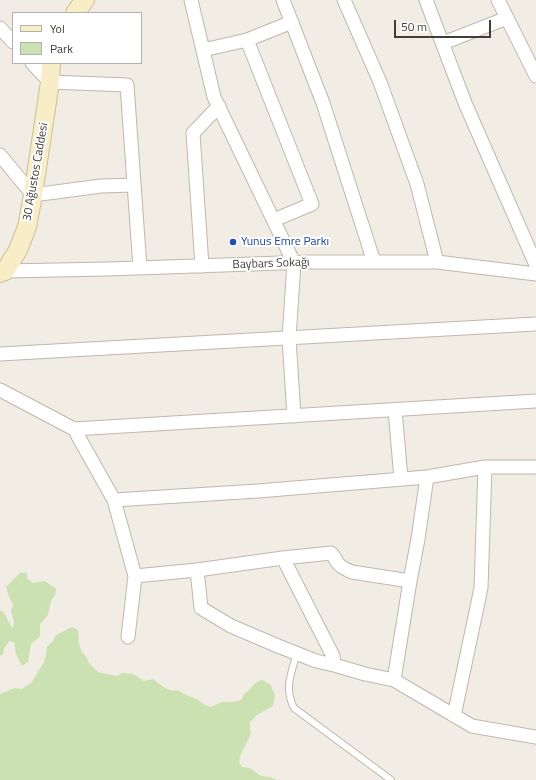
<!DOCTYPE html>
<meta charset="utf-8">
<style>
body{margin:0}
#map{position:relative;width:536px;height:780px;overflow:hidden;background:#f1ede5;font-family:"Titillium Web",sans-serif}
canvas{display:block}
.legend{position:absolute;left:12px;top:12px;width:130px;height:52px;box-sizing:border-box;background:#fff;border:1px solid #b3b1ae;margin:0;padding:5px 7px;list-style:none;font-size:12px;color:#423d35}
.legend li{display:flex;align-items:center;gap:8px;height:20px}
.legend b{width:20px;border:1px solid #b3b1ae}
.scale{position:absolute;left:394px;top:20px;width:97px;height:18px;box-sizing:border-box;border:2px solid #423d35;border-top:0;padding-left:5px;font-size:12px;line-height:14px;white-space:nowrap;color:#423d35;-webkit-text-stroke:3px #fff;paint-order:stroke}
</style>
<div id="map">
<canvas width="536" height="780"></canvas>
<ul class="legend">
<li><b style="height:5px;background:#f8edc7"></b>Yol</li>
<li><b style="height:11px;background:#cbe1b2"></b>Park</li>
</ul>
<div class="scale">50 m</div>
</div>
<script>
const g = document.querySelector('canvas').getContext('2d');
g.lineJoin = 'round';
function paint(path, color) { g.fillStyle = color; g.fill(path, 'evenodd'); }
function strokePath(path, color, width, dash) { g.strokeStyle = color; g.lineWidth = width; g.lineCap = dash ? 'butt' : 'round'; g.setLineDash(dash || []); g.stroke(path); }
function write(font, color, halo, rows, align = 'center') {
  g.font = font + ' "Titillium Web",sans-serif'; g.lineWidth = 4; g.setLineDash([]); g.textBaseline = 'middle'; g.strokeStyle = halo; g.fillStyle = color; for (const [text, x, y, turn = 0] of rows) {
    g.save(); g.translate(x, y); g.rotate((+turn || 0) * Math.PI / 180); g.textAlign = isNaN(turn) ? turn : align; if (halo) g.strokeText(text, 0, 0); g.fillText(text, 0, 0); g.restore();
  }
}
const green = new Path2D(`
 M20 573H27V578L33 583 45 581 56 589 55 595 51 601 48 615 40 624V636L31 644 28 662 22 666 16 654 14 642 9 641 4 649 3 654 0 656V610C7 613 7 622 13 628L14 622 11 611 13 605 8 594 6 587Z
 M72 627 78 630 79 644 82 652 87 658 89 663 98 672 116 676 123 673 133 674 144 681 153 679C160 684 169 693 178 690L186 695 197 699 203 704 211 707 222 702H233L241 700 244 694 250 689 255 683 262 680 271 685 272 689 275 694 273 706 257 715 250 722V729L251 734 240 756 239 762 242 767 250 768 261 776 270 777 277 780H0V694L15 688 22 689 31 683 44 662 46 654 47 647 53 641 56 635Z`);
const lane = new Path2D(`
 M297 653C291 674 284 688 294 708L391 780`);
const street = new Path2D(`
 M191 0 214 97 294 263 289 338 294 416
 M283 0 323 103 374 262
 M344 0 380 82 417 184 437 262
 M426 0 465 103 536 265
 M498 0 536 76
 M0 28 13 42
 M247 40 312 204 274 220
 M443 43 507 18
 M203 50 247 40 292 22
 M32 63 50 82 127 85 140 268
 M0 155 33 195 101 186 134 185
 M202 266 193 133 219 106
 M5 271 108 269 310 262H437L536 274
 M0 354 536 324
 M0 390 74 429 114 500 135 576 128 637
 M395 410 401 479
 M74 429 536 401
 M114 500 258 491 427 477 485 467H536
 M283 558 333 656 334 665 365 674 394 680 472 726 536 737
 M197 570 201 608 231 626 278 646 316 661 334 665
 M135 576 197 570 283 558 331 553C334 556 335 559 337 562 340 567 347 570 352 572L410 581
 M394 680 410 581 418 539 427 477
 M454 716 481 588 485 467`);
const secondary = new Path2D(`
 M75 13 85 0
 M0 273 5 271 18 250 27 227 33 195 50 82 51 63`);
const markers = [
 [233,242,4,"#1a4fb4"]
];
const streetNames = [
 ["30 Ağustos Caddesi",36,172,-80],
 ["Baybars Sokağı",271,264,-2]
];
const transitNames = [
 ["Yunus Emre Parkı",241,242]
];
paint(green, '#cbe1b2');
strokePath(lane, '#beb8ac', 8);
strokePath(street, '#beb8ac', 15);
strokePath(secondary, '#ccbf99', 20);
strokePath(lane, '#fff', 6);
strokePath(street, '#fff', 13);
strokePath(secondary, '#f8edc7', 18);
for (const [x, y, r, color] of markers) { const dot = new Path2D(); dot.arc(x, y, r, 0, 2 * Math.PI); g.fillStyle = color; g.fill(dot); strokePath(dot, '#fff', 1.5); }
write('12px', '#423d35', '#fff', streetNames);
write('12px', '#164399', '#fff', transitNames, 'left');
</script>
